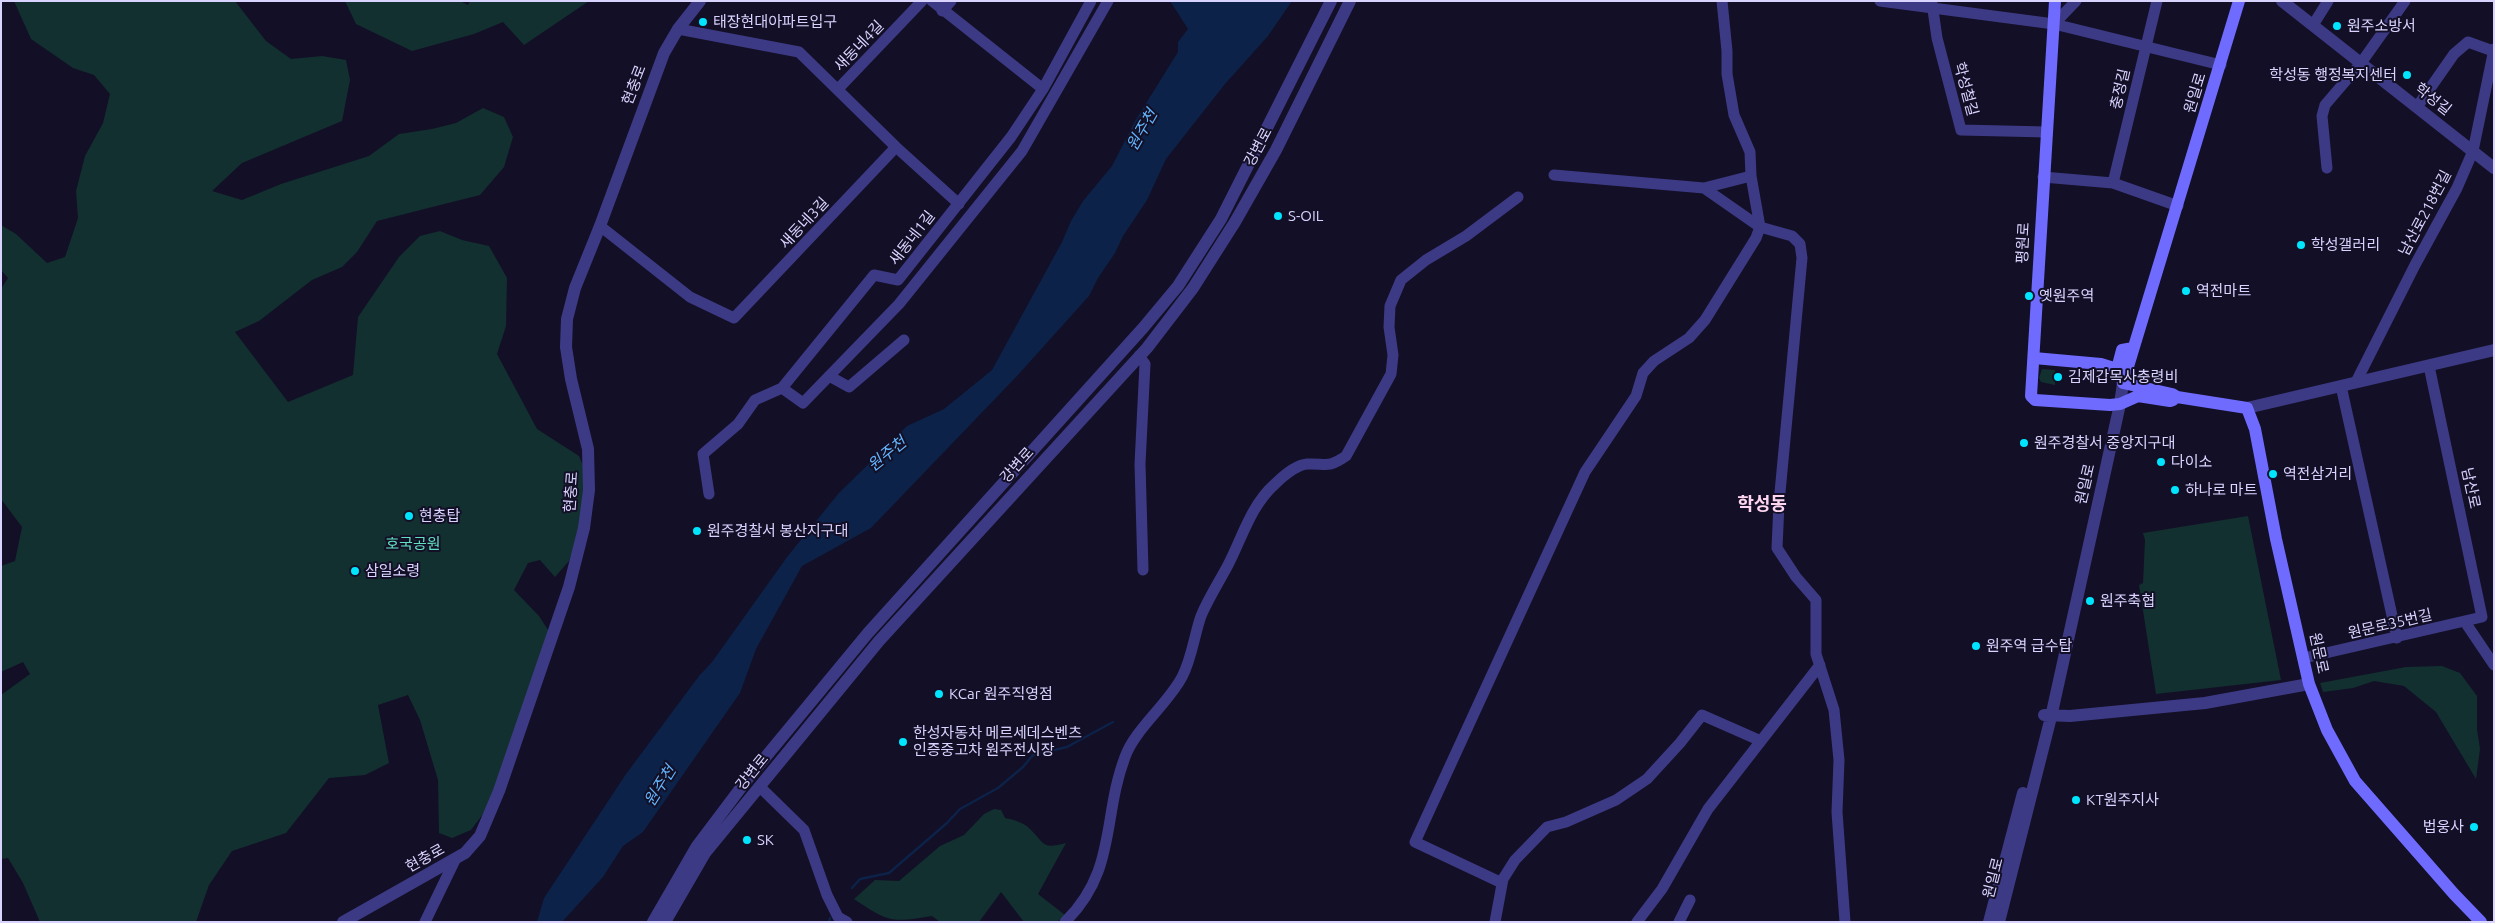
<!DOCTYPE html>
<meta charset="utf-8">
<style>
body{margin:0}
#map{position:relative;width:2495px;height:923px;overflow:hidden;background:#130f26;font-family:Ubuntu,sans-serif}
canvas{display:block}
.frame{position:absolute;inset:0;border:2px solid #d9d4ff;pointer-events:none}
</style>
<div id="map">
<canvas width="2495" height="923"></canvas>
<div class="frame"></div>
</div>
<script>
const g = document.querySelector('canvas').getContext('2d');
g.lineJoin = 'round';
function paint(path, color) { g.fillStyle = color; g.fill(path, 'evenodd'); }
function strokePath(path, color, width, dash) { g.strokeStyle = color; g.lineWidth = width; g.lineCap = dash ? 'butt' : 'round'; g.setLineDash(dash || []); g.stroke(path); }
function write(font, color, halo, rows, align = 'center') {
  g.font = font + ' Ubuntu,"Noto Sans KR",sans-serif'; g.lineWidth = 4; g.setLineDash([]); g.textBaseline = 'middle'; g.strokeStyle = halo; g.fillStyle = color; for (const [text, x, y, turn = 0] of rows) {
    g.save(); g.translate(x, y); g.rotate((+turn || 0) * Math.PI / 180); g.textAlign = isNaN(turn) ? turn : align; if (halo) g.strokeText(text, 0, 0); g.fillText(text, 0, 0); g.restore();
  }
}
const green = new Path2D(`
 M14 1H235L266 41 291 59 322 56 346 60 350 80 342 121 242 163 212 191 242 200 281 184 369 156 399 134 432 129 456 123 483 108 504 117 513 137 504 167 480 195 377 221 357 252 342 267 312 280 259 321 235 332 288 402 353 375 358 317 399 257 420 236 440 231 462 240 489 246 507 278 506 326 497 354 537 429 579 456 588 477 587 513 569 561 555 577 540 560 528 563 514 590 539 616 550 633 505 769 483 814 471 830 452 838 439 833 438 780 420 720 408 695 378 705 389 763 365 775 329 778 286 833 232 851 209 885 196 922H40L23 883 8 858 1 859V695L30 674 23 662 1 672V566L15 561 22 527 1 499V289L8 278 1 270V225L16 234 47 263 65 257 78 218 76 191 85 156 103 123 110 94 94 75 73 68 31 39Z
 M345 1H460L468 5 470 1H589L524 45 503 22 474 34 412 51 356 24Z
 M2042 369 2055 370V385L2041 382 2039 378Z
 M2248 516 2281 680 2156 694 2139 585 2143 583 2145 540 2143 533Z
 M2442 666 2460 673 2477 696V729L2480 749 2476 779 2436 712 2404 686 2374 681 2353 688 2323 692 2320 683 2406 667Z
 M994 809 1001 810 1005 818C1014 820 1023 822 1030 829 1045 843 1041 850 1066 843L1038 894 1065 915 1057 922H1024L1001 892 979 922H940L932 916C891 923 888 922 854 899L875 880 899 881 940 846 964 835 984 814Z`);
const water = new Path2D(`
 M1170 1H1292L1268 36 1225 84 1166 159 1147 200 1123 236 1115 253 1098 278 1089 296 1017 376 871 528 802 566 756 649 740 693 643 832 623 846 603 877 562 922H537L544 898 626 774 699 676 712 662 787 557 838 494 907 426 944 409 992 370 1062 242 1071 221 1083 201 1112 166 1135 121 1178 52V42L1188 29Z`);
const stream = new Path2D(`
 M852 888 860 879 889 873 947 823 960 809 998 788 1023 767 1033 755 1067 747 1113 722
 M829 922 830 918`);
const minor = new Path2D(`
 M932 1 1043 89
 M1880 1 2054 24 2221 65
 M1932 3 1937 38 1961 130 2047 132
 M942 11 951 1
 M2054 24 2076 1
 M2313 25 2328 1
 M678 29 799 52 896 147 959 204
 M838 89 922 1
 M2417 107 2454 54 2468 42 2493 51
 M2327 168 2322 116 2325 105 2361 63 2405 1
 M1554 175 1704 188 1751 176
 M2043 177 2113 183 2178 206
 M2113 183 2157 1
 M1704 188 1760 227 1792 236 1800 244 1802 258 1779 503 1777 548 1796 577 1816 600V654L1834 710 1839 760 1837 812 1845 922
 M600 226 690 297 734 318 896 147
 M1139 356 1145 364 1140 464 1143 570
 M829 376 849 387 904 340
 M2356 382 2415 265 2457 188 2473 151 2494 49
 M2341 386 2397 638
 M782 388 803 403 899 304 1022 151 1108 1
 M709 494 703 454 738 424 755 400 782 388 874 275 898 280 1011 137 1043 89 1091 1
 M2465 622 2494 665
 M2304 658 2482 617 2429 366
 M761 788 804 830 827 895 838 917 847 922
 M1502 883 1415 842 1585 472 1636 396 1643 373 1654 361 1689 338 1705 320 1756 238 1760 227 1751 176 1750 152 1734 115 1727 74V51L1722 1
 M425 922 455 860
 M1065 922C1117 871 1102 818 1125 757 1135 729 1167 705 1182 677 1192 658 1194 636 1201 616 1208 599 1219 582 1228 565 1242 538 1251 505 1275 484 1282 477 1296 465 1307 464 1326 463 1327 469 1346 456L1391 374 1393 355 1389 327 1390 306 1401 280 1426 260 1466 236 1518 197
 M1495 922 1503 879 1515 860 1547 827 1566 822 1616 800 1647 779 1680 743 1702 715 1761 741
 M1637 922 1662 889 1708 809 1820 665
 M1679 922 1690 900`);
const tertiary = new Path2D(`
 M2282 1 2494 168
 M2247 408 2494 350
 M2044 715 2070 716 2205 703 2309 684
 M343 922 465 853 480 836 499 791 569 587 584 528 589 490 588 449 571 379 566 347 567 319 575 288 600 226 664 53 678 29 700 1
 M653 922 697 846 749 777 868 633 1143 328 1178 286 1221 219 1331 1
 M665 922 705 853 879 641 1147 348 1193 288 1235 222 1276 150 1350 1
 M1989 922 2023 793
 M1999 922 2051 717 2120 404 2123 383 2119 373`);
const secondary = new Path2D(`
 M2055 1 2031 396 2035 400 2110 405 2120 404 2138 396 2170 401 2173 400
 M2239 1 2123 383 2172 394 2177 397 2247 408 2255 429 2276 539 2309 684 2327 730 2355 781 2454 894 2481 922
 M2034 358 2101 364 2117 369 2122 350 2133 348`);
const markers = [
 [703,22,5,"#00e5ff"],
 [2337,26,5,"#00e5ff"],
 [2407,75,5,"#00e5ff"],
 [1278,216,5,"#00e5ff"],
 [2301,245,5,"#00e5ff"],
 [2186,291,5,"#00e5ff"],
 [2029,296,5,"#00e5ff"],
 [2058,377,5,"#00e5ff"],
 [2024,443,5,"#00e5ff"],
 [2161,462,5,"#00e5ff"],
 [2273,474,5,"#00e5ff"],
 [2175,490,5,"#00e5ff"],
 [409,516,5,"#00e5ff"],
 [697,531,5,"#00e5ff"],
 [355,571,5,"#00e5ff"],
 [2090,601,5,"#00e5ff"],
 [1976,646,5,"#00e5ff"],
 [939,694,5,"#00e5ff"],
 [903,742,5,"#00e5ff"],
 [2076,800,5,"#00e5ff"],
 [2474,827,5,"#00e5ff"],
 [747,840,5,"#00e5ff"]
];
const poiNames = [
 ["태장현대아파트입구",713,22],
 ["원주소방서",2347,26],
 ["학성동 행정복지센터",2397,75,"right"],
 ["S-OIL",1288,216],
 ["학성갤러리",2311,245],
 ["역전마트",2196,291],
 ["옛원주역",2039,296],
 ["김제갑목사충령비",2068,377],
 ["원주경찰서 중앙지구대",2034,443],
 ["다이소",2171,462],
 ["역전삼거리",2283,474],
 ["하나로 마트",2185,490],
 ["현충탑",419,516],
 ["원주경찰서 봉산지구대",707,531],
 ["삼일소령",365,571],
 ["원주축협",2100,601],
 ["원주역 급수탑",1986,646],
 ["KCar 원주직영점",949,694],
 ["한성자동차 메르세데스벤츠",913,733],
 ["인증중고차 원주전시장",913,750],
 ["KT원주지사",2086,800],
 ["법웅사",2464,827,"right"],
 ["SK",757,840]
];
const streetNames = [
 ["새동네4길",859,46,-46],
 ["현충로",634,85,-69],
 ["학성철길",1966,89,75],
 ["충정길",2120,89,-77],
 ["원일로",2195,93,-73],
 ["학성길",2433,99,38],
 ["강변로",1258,147,-62],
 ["남산로218번길",2425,213,-62],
 ["새동네3길",804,223,-47],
 ["새동네1길",912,238,-52],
 ["평원로",2023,243,-87],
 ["강변로",1017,465,-48],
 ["원일로",2085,484,-77],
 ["남산로",2471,488,78],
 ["현충로",571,492,-86],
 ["원문로35번길",2390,624,-13],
 ["원문로",2319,653,78],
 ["강변로",752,772,-51],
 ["현충로",425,858,-29],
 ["원일로",1993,878,-76]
];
const parkNames = [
 ["호국공원",413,544]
];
const waterNames = [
 ["원주천",1142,130,-60],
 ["원주천",887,454,-39],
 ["원주천",660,786,-58]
];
const quarterNames = [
 ["학성동",1762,504]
];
paint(green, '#12302f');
paint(water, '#0c2248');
strokePath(stream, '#0c2248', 2.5);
strokePath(minor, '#3d3a85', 11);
strokePath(tertiary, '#3d3a85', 12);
strokePath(secondary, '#6f6bff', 12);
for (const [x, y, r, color] of markers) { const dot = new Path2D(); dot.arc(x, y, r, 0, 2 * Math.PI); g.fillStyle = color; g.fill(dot); strokePath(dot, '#130f26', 2); }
write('15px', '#d9d4ff', '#130f26', poiNames, 'left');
write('15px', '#d9d4ff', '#130f26', streetNames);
write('15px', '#5fe0c0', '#130f26', parkNames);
write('italic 16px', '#62b6ff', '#130f26', waterNames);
write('bold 18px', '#ffd6f0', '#130f26', quarterNames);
</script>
